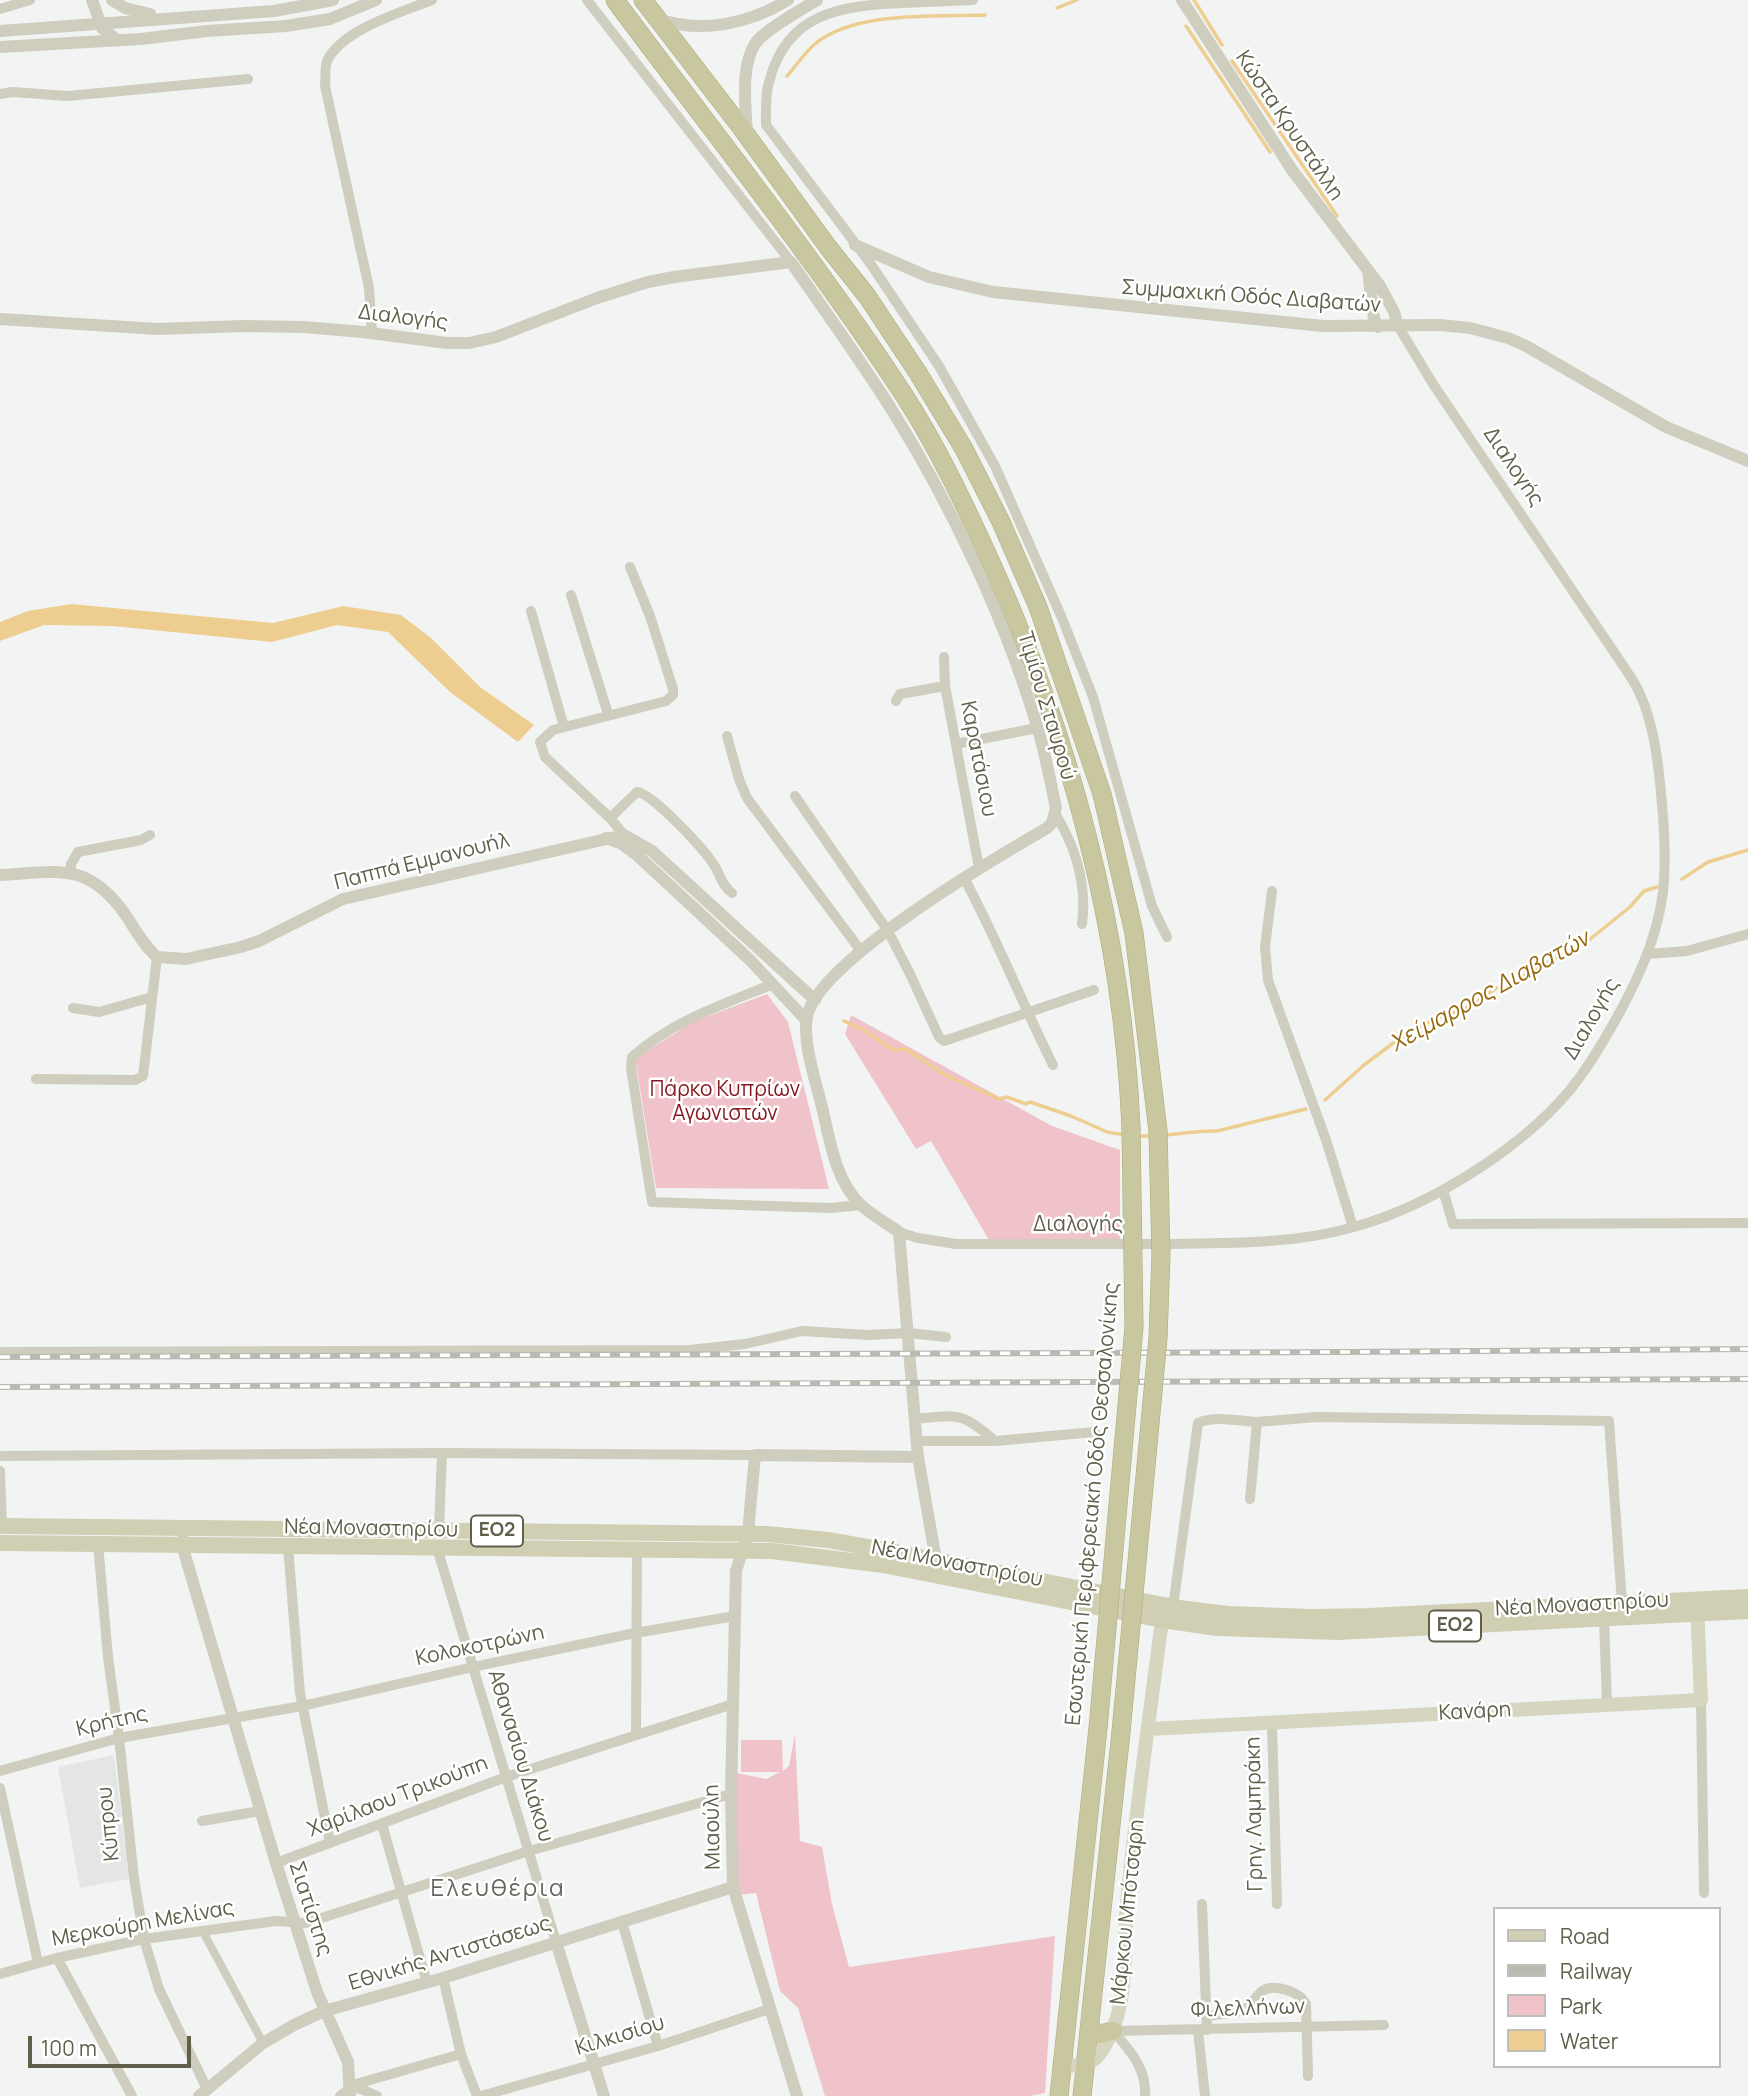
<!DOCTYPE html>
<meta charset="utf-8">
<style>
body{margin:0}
#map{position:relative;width:1748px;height:2096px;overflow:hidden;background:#f2f4f4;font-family:Manrope,sans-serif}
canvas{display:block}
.legend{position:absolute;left:1493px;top:1907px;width:228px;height:161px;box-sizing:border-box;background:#fff;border:2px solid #bfbfb7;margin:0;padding:9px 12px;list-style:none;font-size:21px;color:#605f4a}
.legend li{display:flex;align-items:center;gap:14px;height:35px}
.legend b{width:35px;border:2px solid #bfbfb7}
.scale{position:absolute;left:28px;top:2036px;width:163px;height:32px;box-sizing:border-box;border:4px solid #605f4a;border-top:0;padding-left:9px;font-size:21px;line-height:24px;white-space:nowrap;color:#605f4a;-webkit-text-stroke:5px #fff;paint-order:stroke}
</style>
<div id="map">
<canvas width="1748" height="2096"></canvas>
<ul class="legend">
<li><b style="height:9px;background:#d0cfb3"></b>Road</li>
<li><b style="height:9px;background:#babab2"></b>Railway</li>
<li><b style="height:19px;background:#f0c3ca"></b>Park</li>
<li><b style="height:19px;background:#edce90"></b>Water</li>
</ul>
<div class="scale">100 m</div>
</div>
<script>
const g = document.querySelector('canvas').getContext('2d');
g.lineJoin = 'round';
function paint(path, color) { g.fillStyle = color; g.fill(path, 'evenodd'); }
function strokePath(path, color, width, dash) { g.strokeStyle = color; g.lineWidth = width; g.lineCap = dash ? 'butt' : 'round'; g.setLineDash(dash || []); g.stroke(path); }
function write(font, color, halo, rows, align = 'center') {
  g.font = font + ' Manrope,sans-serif'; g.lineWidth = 5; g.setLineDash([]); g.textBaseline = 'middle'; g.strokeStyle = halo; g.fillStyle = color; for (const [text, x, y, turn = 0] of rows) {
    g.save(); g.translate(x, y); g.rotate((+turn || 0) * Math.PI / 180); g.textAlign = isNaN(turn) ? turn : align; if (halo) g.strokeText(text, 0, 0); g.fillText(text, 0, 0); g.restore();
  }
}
const education = new Path2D(`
 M114 1755 129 1879 80 1888 58 1767Z`);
const green = new Path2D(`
 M767 994 788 1022 829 1189 656 1188 635 1058 695 1021Z
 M851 1015 1052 1126 1120 1150V1244L993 1247 931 1141 916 1149 845 1034Z
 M795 1734 800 1841 822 1847 832 1904 849 1967 1055 1936 1045 2093 1030 2096H825L798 2008 780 1991 756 1893 737 1895V1773L766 1779 780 1772H741V1740H782L783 1771 789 1766Z`);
const water = new Path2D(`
 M71 604 273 623 343 606 401 615 431 638 480 687 534 725 518 742 450 692 388 632 337 625 272 642 113 626 44 625 0 641V622L28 611Z`);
const stream = new Path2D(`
 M1194 0 1222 45
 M1057 8 1077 0
 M1186 26 1270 152
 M1232 61 1337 216
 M787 76C796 66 805 52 816 43 857 11 934 17 985 15
 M1682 879 1708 862 1748 850
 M844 1021 864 1030 893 1050 906 1049 945 1075 999 1099 1007 1097 1026 1104 1030 1102 1071 1116 1107 1132 1126 1135
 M1325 1100 1364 1065 1396 1041 1438 1017 1459 1011 1475 1003 1496 988H1506L1521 977 1589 940 1630 907 1644 891 1657 887
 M1165 1135C1182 1134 1200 1130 1217 1131L1306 1109
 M1137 1136H1154`);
const pedestrian = new Path2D(`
 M202 1930 263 2043`);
const minor = new Path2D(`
 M587 0 791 262
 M973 0C949 1 925 2 902 3 841 6 787 12 769 82 765 95 766 111 766 125L870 263 939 366 995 466 1062 618 1093 697 1152 906 1167 937
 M0 9 30 0
 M0 94 12 92 68 96 248 79
 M372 333 369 288 325 86C326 78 324 66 328 59 344 29 402 12 432 0
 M571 595 608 714
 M531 611 564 727
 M944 657 945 686 979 868
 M896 701 900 694 945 686
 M727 736 739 779 747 798 861 951
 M956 744 1037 728
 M795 796 888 931 911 976 939 1037 944 1041 1094 990
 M1056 815C1076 848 1087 885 1082 924
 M610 818 637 792C653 794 704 849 714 865 720 874 722 886 732 893
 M624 835 610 818 545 757 540 742 553 730 666 701 673 695V689L650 616 630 567
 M71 874V864L78 852 141 840 150 835
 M964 878C997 939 1022 1003 1053 1065
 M1272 891 1265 947 1268 980 1326 1140 1353 1227
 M1648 954 1687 951 1748 934
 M773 984C724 1004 672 1021 632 1057L631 1068 652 1202 830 1208 861 1205
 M73 1008 99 1012 152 997
 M36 1079 135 1080 143 1076 157 957
 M1443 1190 1453 1224 1748 1223
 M899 1232 918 1238 956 1244C1024 1244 1091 1244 1159 1244 1224 1243 1291 1245 1354 1227 1433 1205 1532 1143 1580 1077 1595 1056 1609 1032 1621 1010 1639 976 1654 943 1661 905 1667 873 1665 837 1662 804 1659 769 1655 727 1640 694 1635 682 1627 672 1620 661L1433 384 1398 326
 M0 1352 689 1350 745 1344 802 1331 868 1335 908 1333 946 1337
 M914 1419C958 1415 961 1411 995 1441L1095 1432
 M1257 1422 1317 1417 1609 1421 1622 1603
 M916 1441H995
 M0 1456 442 1453 755 1455
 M0 1471 2 1526
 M439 1530 442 1453
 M98 1544 108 1657 119 1738 134 1878 144 1939 159 1989 207 2089
 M288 1547 300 1693 330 1843
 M437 1548 556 1942
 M1173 1607 1198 1423C1215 1415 1238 1421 1257 1422L1250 1499
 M1604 1619 1607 1704
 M1701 1700 1704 1893
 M1272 1723 1277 1904
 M636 1734 637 1549
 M0 1771 119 1738 302 1706 473 1667 635 1633 735 1616
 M0 1788 38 1963
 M202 1821 260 1811
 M382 1824 427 1983
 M276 1863 506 1777 733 1704
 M1202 1904 1207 2030
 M622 1922 658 2046
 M57 1958 132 2096
 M0 1974 57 1958 144 1939 276 1921 306 1923 529 1851 731 1794
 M443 1978 461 2054 477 2096
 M1207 2016C1218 2014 1230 2014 1241 2011 1251 2008 1253 1999 1261 1992 1273 1982 1300 1992 1306 2004L1308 2076
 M1198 2030 1205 2096
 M1113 2031 1384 2025
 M1113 2031C1130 2050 1147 2069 1145 2096
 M351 2087 361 2089 377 2096
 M340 2096 356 2084 461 2054
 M481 2096 658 2046 769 2009`);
const tertiary = new Path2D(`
 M92 0 102 28 117 40
 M112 0 125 8 150 14
 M1182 0 1292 170 1380 286 1394 312 1398 326
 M658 19C701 34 749 24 788 0
 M0 31 274 11 333 0
 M0 47 141 39 207 31 286 26 330 19 376 0
 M747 135C746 108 740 67 755 44 763 31 802 9 817 0
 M855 245 929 277 993 292 1323 326 1440 325 1470 328 1508 338 1526 346 1666 427 1748 461
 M1368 271 1374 319 1378 327
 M0 319 158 329 243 326 303 327 363 332 447 343H469L496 337 597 298 648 282 674 277 791 262C824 310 859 358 890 407 953 507 1009 627 1041 740 1047 763 1051 785 1056 808L1052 823 1047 828C997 857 817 962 807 1017 802 1043 817 1085 823 1111 830 1142 836 1181 860 1204 871 1215 887 1223 899 1232L918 1457 755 1455 748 1533 736 1571 731 1794 733 1887 797 2096
 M606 838 622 844 638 856 750 960 806 1020
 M0 875C58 872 87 861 125 914 135 929 144 946 157 957L186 959 241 947 259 941 343 899 624 835 652 851 815 1000
 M918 1457 936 1560
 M183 1539 182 1545 276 1863 317 1992 348 2062 350 2096
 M556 1942 604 2096
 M199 2096 263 2043 294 2025 324 2011 443 1978 733 1887`);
const secondary = new Path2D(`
 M1149 1729 1701 1700 1697 1604
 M1062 2066C1080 2066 1093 2066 1103 2049 1131 2005 1122 1952 1127 1903 1136 1808 1150 1714 1162 1620`);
const primary = new Path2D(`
 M0 1526 767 1534 828 1540 884 1550 1179 1608 1228 1614 1311 1617 1369 1616 1748 1597
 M0 1543 772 1551 883 1565 1162 1620 1217 1628 1338 1632 1748 1611`);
const trunk = new Path2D(`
 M615 0C712 131 815 259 904 395 937 446 964 503 989 558 1070 736 1123 933 1131 1128
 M643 0 740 126 828 247 867 296 918 373 964 449 1001 522 1038 607 1102 794 1134 933 1158 1131
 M1090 2029 1100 2034 1113 2031
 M1059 2096 1098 1728
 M1082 2096 1121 1732`);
const rail = new Path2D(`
 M0 1357 1345 1352 1748 1349
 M0 1387 1748 1379`);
const trunkBridge = new Path2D(`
 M1098 1728 1134 1327 1131 1128
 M1121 1732 1158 1338 1161 1255 1158 1131`);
const shields = [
 [497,1531,52],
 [1455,1626,52]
];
const shieldNames = [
 ["ΕΟ2",497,1531],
 ["ΕΟ2",1455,1626]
];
const streetNames = [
 ["Κώστα Κρυστάλλη",1289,126,56],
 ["Συμμαχική Οδός Διαβατών",1251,297,4],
 ["Διαλογής",403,318,7],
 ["Διαλογής",1513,467,56],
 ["Τιμίου Σταυρού",1046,706,73],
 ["Καρατάσιου",978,759,79],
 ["Παππά Εμμανουήλ",422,862,-14],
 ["Διαλογής",1592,1019,-60],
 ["Διαλογής",1078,1225],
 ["Εσωτερική Περιφερειακή Οδός Θεσσαλονίκης",1093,1504,-85],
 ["Νέα Μοναστηρίου",371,1529,1],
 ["Νέα Μοναστηρίου",957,1564,11],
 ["Νέα Μοναστηρίου",1582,1605,-3],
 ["Κολοκοτρώνη",480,1646,-12],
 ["Κανάρη",1475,1712,-3],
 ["Κρήτης",112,1722,-13],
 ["Αθανασίου Διάκου",520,1756,73],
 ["Χαρίλαου Τρικούπη",398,1797,-21],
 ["Γρηγ. Λαμπράκη",1255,1814,-91],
 ["Κύπρου",109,1824,-96],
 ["Μιαούλη",713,1827,-91],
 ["Σιατίστης",310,1909,72],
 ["Μάρκου Μπότσαρη",1128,1912,-84],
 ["Μερκούρη Μελίνας",143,1924,-10],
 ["Εθνικής Αντιστάσεως",450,1954,-17],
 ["Φιλελλήνων",1248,2009,-2],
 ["Κιλκισίου",620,2036,-17]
];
const parkNames = [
 ["Πάρκο Κυπρίων",725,1090],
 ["Αγωνιστών",725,1114]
];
const waterNames = [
 ["Χείμαρρος Διαβατών",1490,992,-29]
];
const quarterNames = [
 ["Ελευθέρια",498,1889]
];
paint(education, '#e4e5e5');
paint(green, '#f0c3ca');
paint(water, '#edce90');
strokePath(stream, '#edce90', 3.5);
strokePath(trunk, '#acab76', 19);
strokePath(pedestrian, '#cecdbe', 8);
strokePath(minor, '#cecdbe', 10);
strokePath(tertiary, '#cecdbe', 12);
strokePath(secondary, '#d5d5c0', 14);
strokePath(primary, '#d0cfb3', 16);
strokePath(trunk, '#c8c79f', 18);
strokePath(rail, '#babab2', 6);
strokePath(rail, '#fff', 3.5, [10]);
strokePath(trunkBridge, '#acab76', 19, []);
strokePath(trunkBridge, '#c8c79f', 18);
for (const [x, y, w] of shields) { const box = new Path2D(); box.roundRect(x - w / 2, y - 15.5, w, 31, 5); g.fillStyle = '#fff'; g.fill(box); strokePath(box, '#605f4a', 2); }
write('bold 19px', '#605f4a', null, shieldNames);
write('21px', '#605f4a', '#fff', streetNames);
write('21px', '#84181c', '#fff', parkNames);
write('italic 23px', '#986a0e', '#fff', waterNames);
g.letterSpacing = '2px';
write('24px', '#67675f', '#fff', quarterNames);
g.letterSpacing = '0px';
</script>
